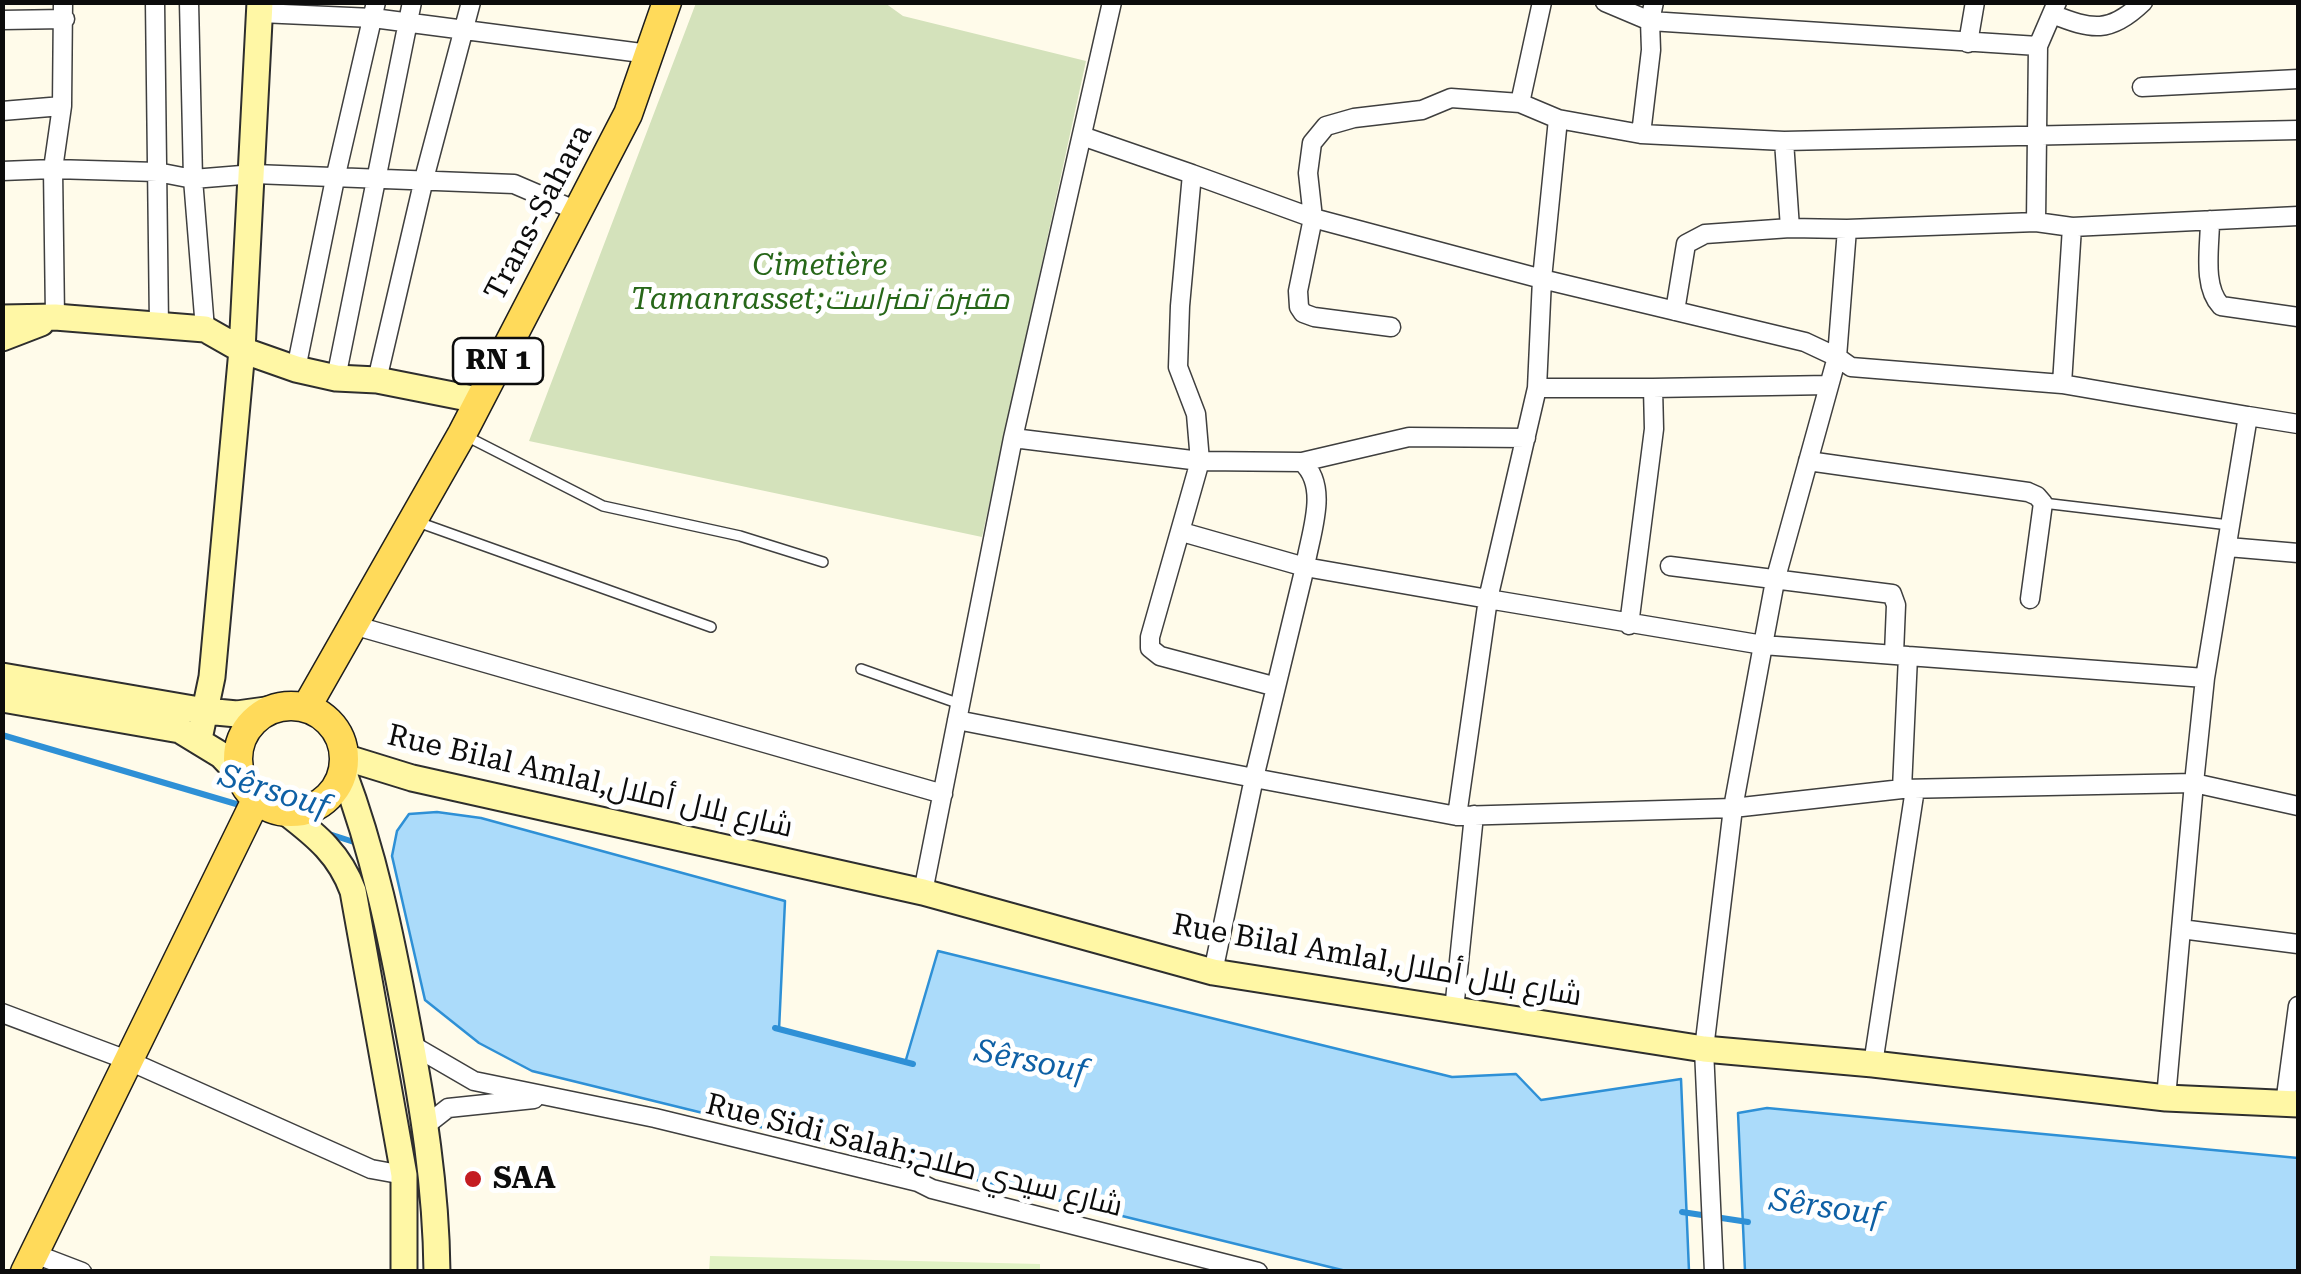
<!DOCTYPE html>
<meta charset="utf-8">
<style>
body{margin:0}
#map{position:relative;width:2301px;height:1274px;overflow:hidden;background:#fffbea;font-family:"Roboto Serif",serif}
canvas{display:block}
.frame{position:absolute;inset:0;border:5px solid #0c0c0c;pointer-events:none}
</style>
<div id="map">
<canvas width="2301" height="1274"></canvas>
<div class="frame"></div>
</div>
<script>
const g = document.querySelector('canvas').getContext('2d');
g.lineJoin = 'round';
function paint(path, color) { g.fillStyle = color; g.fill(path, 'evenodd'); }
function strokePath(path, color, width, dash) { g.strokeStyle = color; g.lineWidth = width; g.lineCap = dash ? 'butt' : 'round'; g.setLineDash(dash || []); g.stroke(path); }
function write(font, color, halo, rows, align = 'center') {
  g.font = font + ' "Roboto Serif",Cairo,serif'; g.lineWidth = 10; g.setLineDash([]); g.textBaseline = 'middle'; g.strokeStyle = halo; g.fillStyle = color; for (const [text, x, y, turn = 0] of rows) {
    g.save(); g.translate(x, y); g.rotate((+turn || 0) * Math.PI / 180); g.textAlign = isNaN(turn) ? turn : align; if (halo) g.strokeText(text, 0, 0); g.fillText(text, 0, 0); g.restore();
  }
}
const cemetery = new Path2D(`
 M696 3H885L903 16 1086 61 982 537 529 441Z`);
const pitch = new Path2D(`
 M710 1256 1040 1264V1271L709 1272Z`);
const water = new Path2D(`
 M437 812 481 818 785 901 779 1030 905 1063 938 951 1452 1077 1516 1074 1541 1100 1681 1079 1689 1271H1346L532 1071 479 1043 425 1000 392 856 397 831 409 814Z
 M1767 1108 2298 1158V1271H1745L1738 1113Z`);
const stream = new Path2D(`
 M2 735 243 806
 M326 833 357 843
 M775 1028 913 1064
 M1682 1212 1748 1222`);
const lane = new Path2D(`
 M464 435 603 506 740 536 823 562
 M2043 503 2229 525
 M415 521 711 627
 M861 669 960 704`);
const street = new Path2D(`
 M155 2 159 326
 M189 2 193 179 205 329
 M1542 2 1520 103 1558 119 1641 134
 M1605 2 1650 21 2038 46
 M1654 2 1650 21 1651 50 1641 134 1784 141 1790 228 1847 229
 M260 13 373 18 649 54
 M2052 14C2092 30 2110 34 2143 2
 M2 20 65 19
 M1968 43 1975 2
 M2142 87 2298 79
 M2 111 62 106
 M1558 119 1542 279 1805 342 1837 357 1775 581 1763 645 1908 656 1902 789
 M1082 136 1192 174 1180 306 1178 367 1196 414 1200 461 1150 637V648L1160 656 1273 686
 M1784 141 2298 130
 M2 171 53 169 157 172 193 179 254 174 514 184 577 211
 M1192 174 1313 218 1542 279 1537 388 1488 599 1305 567 1254 778 1457 816 1733 808 1704 1049 1714 1272
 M2210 220C2210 247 2202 286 2221 306L2298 317
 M2036 222 2038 46 2057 2
 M1675 311 1686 244 1705 234 1790 228
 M55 317 53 169 62 106 63 2
 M1391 327 1314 317 1303 313 1299 307 1298 291 1313 218 1308 173 1312 143 1326 126 1354 118 1422 110 1451 98 1520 103
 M296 369 335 179 376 2
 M336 378 412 2
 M377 380 424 179 471 2
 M2062 384 2072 227 2298 216
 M1537 388H1653L1654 429 1629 625
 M1653 388 1829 385
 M2248 416 2298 424
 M1013 438 1200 461 1302 462C1330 487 1310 534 1305 567L1182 532
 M1808 461 2028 492 2037 496 2043 503 2030 599
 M1302 462 1409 437 1526 438
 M2228 547 2298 553
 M1670 566 1892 594 1896 605 1894 654
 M353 625 943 794
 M1908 656 2205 678
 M957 720 1254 778 1213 972
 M1457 816 1488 599 1763 645 1733 808 1902 789 2194 783 2205 678 2248 416 2062 384 1851 367 1837 357 1847 229 2036 222 2072 227
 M923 892 1013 438 1112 2
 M2181 929 2298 944
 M1454 1010 1474 815
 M2 1013 127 1060 371 1169 404 1175
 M412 1045 474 1081 655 1118 918 1182 932 1189 1258 1272
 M1873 1064 1915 789
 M2166 1098 2194 783 2298 806
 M2285 1104 2298 1006
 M425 1126 448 1108 534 1099
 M35 1254 82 1272`);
const secondary = new Path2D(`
 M2 318 55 317 205 329 242 350 296 369 336 378 377 380 478 400
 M2 338 41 323
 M2 676 205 711 237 714 273 709
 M2 699 180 730 221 755 240 775
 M199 739 212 677 242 350 260 2
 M344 757 412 778 923 892 1213 972 1704 1049 1873 1064 2166 1098 2298 1104
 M343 771C374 853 391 936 407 1022 423 1107 436 1185 437 1272
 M287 813C317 836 340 855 353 891L404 1175V1272`);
const primary = new Path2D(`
 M238 759a53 53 0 1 1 106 0a53 53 0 1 1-106 0Z
 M306 708 462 434 628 114 667 2
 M25 1272 256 800`);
const markers = [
 [473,1179,10,"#c41c21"]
];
const shields = [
 [498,361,90]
];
const shieldNames = [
 ["RN 1",498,361]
];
const streetNames = [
 ["Trans-Sahara",539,213,-62],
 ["Rue Bilal Amlal,شارع بلال أملال",590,782,13],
 ["Rue Bilal Amlal,شارع بلال أملال",1377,961,10],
 ["Rue Sidi Salah;شارع سيدي صلاح",914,1156,14]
];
const parkNames = [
 ["Cimetière",820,266],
 ["Tamanrasset;مقبرة تمنراست",820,300]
];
const poiNames = [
 ["SAA",493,1179]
];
const waterNames = [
 ["Sêrsouf",274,792,17],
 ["Sêrsouf",1031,1062,11],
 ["Sêrsouf",1826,1208,8]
];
paint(cemetery, '#d4e2bb');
paint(pitch, '#e1f2c4');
paint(water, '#abdbfa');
strokePath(water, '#2e90d6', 2.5);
strokePath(stream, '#2e90d6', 6);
strokePath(lane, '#3f3f3f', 12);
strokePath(street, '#3f3f3f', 21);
strokePath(secondary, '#2e2e2e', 29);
strokePath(primary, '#1d1d1d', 31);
strokePath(lane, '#fff', 9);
strokePath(street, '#fff', 18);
strokePath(secondary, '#fff7a5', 25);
strokePath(primary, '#ffda5a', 28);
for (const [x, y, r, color] of markers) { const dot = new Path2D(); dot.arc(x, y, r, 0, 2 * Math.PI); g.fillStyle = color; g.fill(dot); strokePath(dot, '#fff', 4); }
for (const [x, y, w] of shields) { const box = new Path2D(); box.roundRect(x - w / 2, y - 23, w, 46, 8); g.fillStyle = '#fff'; g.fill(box); strokePath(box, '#0c0c0c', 2.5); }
write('bold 28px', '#0c0c0c', null, shieldNames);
write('30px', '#0c0c0c', '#fff', streetNames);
write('italic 30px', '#276719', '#fff', parkNames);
write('bold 30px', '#0c0c0c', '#fff', poiNames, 'left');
write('italic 32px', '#0e60a5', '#fff', waterNames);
</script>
